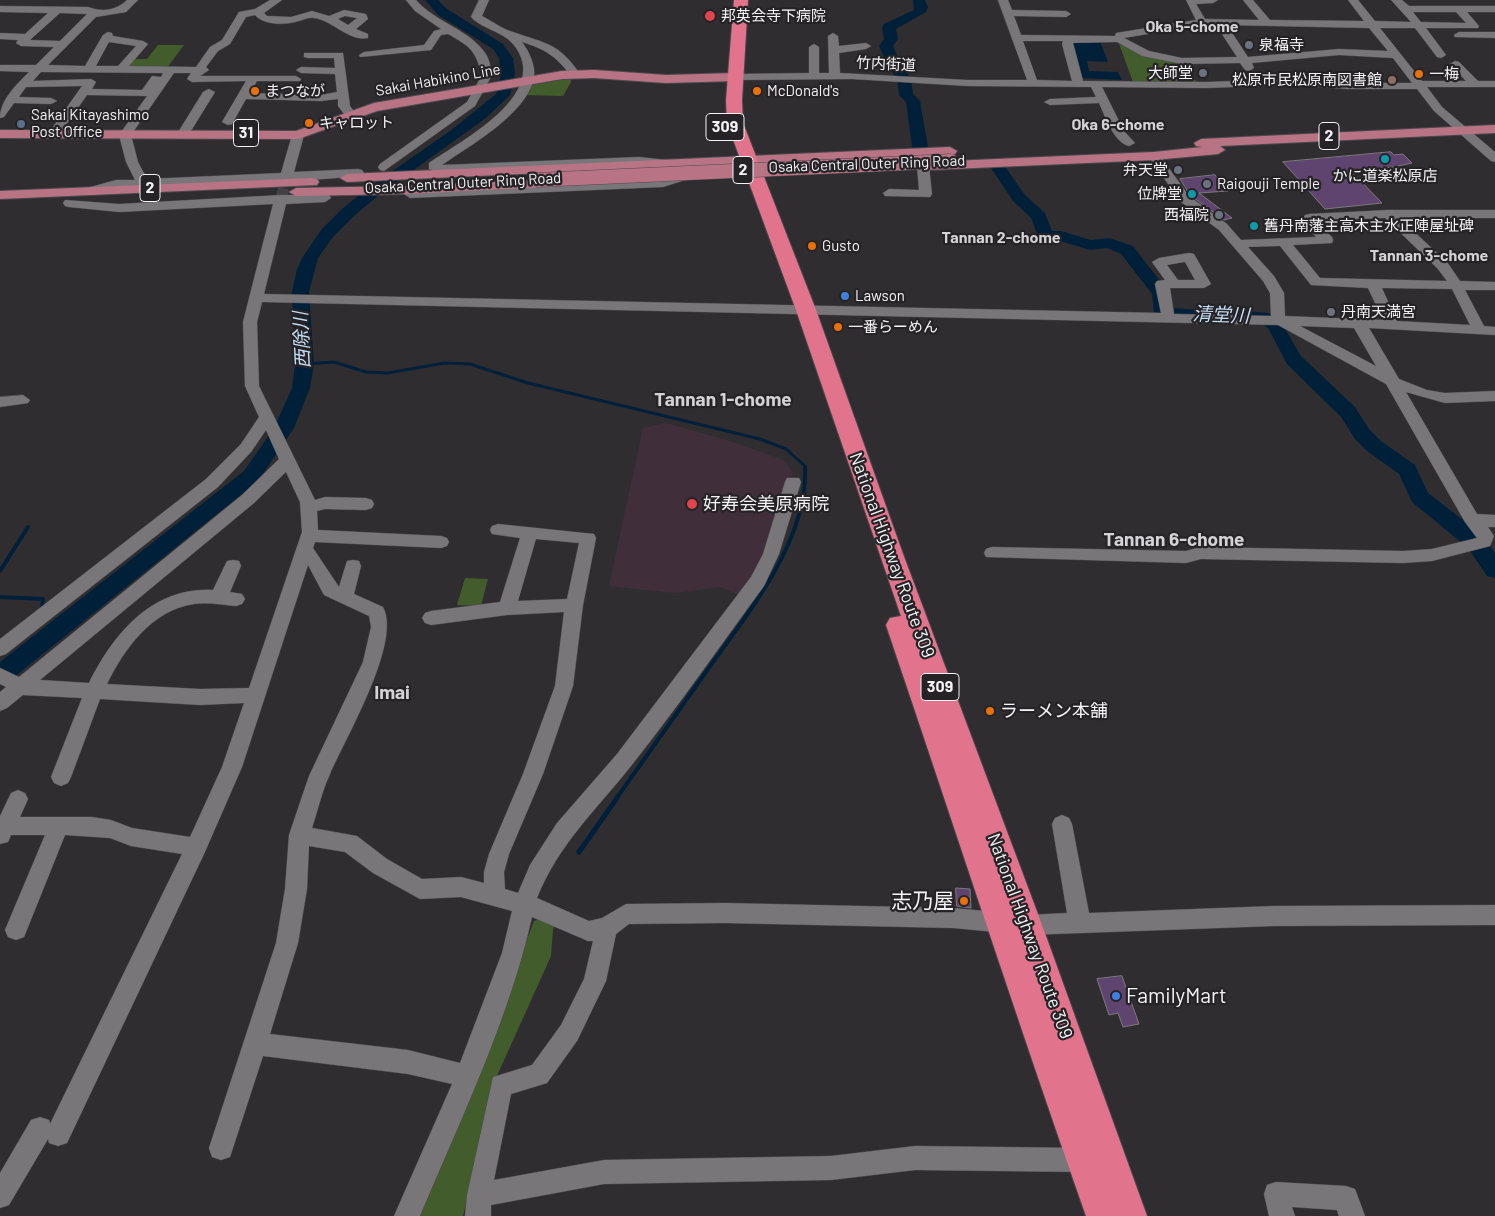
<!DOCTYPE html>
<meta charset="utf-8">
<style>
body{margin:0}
canvas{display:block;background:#2f2d30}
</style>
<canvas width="1495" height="1216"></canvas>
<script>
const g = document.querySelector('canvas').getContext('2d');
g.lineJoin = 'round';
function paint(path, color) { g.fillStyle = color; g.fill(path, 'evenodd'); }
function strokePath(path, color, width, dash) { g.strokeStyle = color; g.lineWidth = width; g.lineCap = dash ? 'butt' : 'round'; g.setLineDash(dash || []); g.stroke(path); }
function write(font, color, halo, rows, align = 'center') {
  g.font = font + ' Barlow,"Noto Sans JP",sans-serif'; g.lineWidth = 4.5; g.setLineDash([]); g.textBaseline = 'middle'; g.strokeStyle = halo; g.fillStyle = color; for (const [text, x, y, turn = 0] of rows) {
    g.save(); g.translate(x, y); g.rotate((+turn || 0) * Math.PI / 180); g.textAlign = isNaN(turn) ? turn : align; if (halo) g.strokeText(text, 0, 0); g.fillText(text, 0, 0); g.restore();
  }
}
const medical = new Path2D(`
 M666 423 733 442 783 460 793 473 766 546 741 596 721 587 675 593 609 586 643 428Z`);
const green = new Path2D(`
 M1118 41 1176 61 1198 83 1133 82Z
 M158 45H184L166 69 125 68 133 59H147Z
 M571 78V82L563 96 524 95 531 83Z
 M465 578 488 579 481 606 457 605Z
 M543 918 556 924 553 929 551 956 496 1078 463 1216H418L476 1075 534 921Z`);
const water = new Path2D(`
 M1100 41 1108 62 1087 61 1089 71 1118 72 1122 80 1081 78 1070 45 1073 42Z`);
const streamFar2 = new Path2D(`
 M304 364 334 362 366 372 388 373 444 363 470 364 528 383 760 439 786 449 805 466V469`);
const streamFar1 = new Path2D(`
 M0 571 28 527
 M0 597 43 599 42 609
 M616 799C646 757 676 715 706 672 747 614 808 542 805 468`);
const stream = new Path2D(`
 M579 852 617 798`);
const river = new Path2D(`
 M425 0H438L447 9 503 44 513 58 515 74 510 95 486 118 379 195 355 215 333 237 318 258 309 292 314 365 310 388 294 428 258 481 8 682 0 685V662L244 471 274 428 292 388 295 365 292 292 297 269 302 258 321 230 343 208 368 188 450 131 496 94 501 74 499 58 493 49 438 15Z
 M913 0H925L928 7 926 12 896 29 898 39 893 46 902 67 911 78 913 94 920 101 928 147 920 152 912 147 906 102 899 95 897 78 889 68 879 46 884 39 882 27 884 24 914 10Z
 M999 163 1004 165 1025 195 1045 213 1052 231H1061L1091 240 1109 238 1133 246 1170 294 1171 308 1216 311 1219 315 1216 319 1210 320 1157 317 1154 313 1152 294 1121 254 1107 248 1090 250 1060 241 1039 239 1031 218 1013 201 991 168Z
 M1247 311 1268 313 1280 320 1301 356 1355 407 1369 429 1381 441 1415 465 1428 493 1484 536 1495 553V578L1487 576 1468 548 1412 502 1399 474 1367 451 1355 439 1341 417 1287 364 1268 328 1259 321 1241 320 1238 316 1241 312Z`);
const building = new Path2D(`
 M1391 152 1394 155 1403 154 1412 163 1394 167 1351 171 1382 203 1325 209 1283 162Z
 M1215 175 1228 191 1199 193 1232 218 1224 220 1190 195 1180 179Z
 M956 888 970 889 971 908 957 906Z
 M1122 976 1139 1024 1123 1027 1118 1013 1109 1015 1097 979Z`);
const minorTunnel = new Path2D(`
 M462 192 465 168
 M281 199 286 178`);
const minor = new Path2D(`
 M127 0H138L126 12 96 17 48 65 85 66 103 35 108 32 112 33 113 36 143 41 148 44 129 66 196 67 210 47 222 40 239 12 255 9 270 0H282L264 13 267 16 291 17 312 11 329 16 344 10 366 14 368 19 356 29 368 34V38C349 42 332 20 314 18 308 17 301 21 295 22 284 25 263 25 255 15L246 17 230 44 218 51 206 67 209 70 200 76H296L301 79 300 81H257L250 93 321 95 337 92 335 74 301 73 296 70 301 67 335 68 334 58H308L304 57V53H343L350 106 357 116 355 118H347L338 106V99L321 101 246 99 232 124 228 125 222 122 246 81 192 82 187 79 191 73H174L131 135 138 162 147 179 281 173 292 135 298 132 304 135 294 172 358 169 362 170 364 173 362 176 286 182 117 188 91 195 87 194 85 191 87 188 116 180H135L126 162 119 135 147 96 87 95 58 136 54 137 48 134 82 86 26 87 19 97 51 98 57 101 51 104 14 103 4 117 0 118C0 100 16 85 29 72L0 71V65H36L54 47 21 46 16 43 18 40 0 39V33L25 34 48 13 0 12V6L88 7C103 12 115 11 127 0ZM60 13 87 14 60 41 30 40ZM345 16 357 18 348 25 338 19ZM109 42 136 46 118 66H96ZM41 72 163 73 161 77 152 76 142 90 92 89 96 82 91 79 33 81Z
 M406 0H416C436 23 472 30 487 56 490 62 491 69 492 75L475 106 384 171 380 170 378 167 380 164 467 102 482 75C475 50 471 47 448 34L441 35 431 50 360 57 359 55 364 52 424 45 434 31 441 29 415 11Z
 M479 0H489L482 16C492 21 502 29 513 32 546 44 558 42 580 74L579 76H571C556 56 545 49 522 42 529 51 536 66 534 78 526 115 470 145 442 165L639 157 667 160V166L639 165 440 173 429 169V163C461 141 554 93 513 44 502 31 482 29 471 17Z
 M998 0H1008L1012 10 1066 11 1071 14 1066 17 1014 16 1021 35 1115 36 1116 33 1196 20 1186 0H1218L1213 3 1196 4 1205 19 1259 20 1243 0H1253L1270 20 1364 21 1348 0H1358L1375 21 1411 22 1391 0H1402L1409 6H1495V12H1467L1479 26 1478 28H1426L1446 55 1441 58 1437 57 1415 28H1380L1422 81H1466L1450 64 1455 61 1459 62 1478 81H1495V87H1427L1442 107 1495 152V162L1491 161 1434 111 1417 89H1348L1291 85 1206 88 1102 87 1124 131 1135 143 1129 146C1114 143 1105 116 1099 103L1050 105 1044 102 1050 99 1096 97 1091 87 967 86 852 79 736 80 731 77 736 74 809 73V47L814 44 819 47V73H829L828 36 833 33 838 36 839 46 866 43 871 46 866 49 839 53 840 73 967 80H1027ZM1413 12H1456L1466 23 1421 22ZM1202 25H1216L1237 57 1182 58 1149 51 1124 38ZM1227 25 1369 28 1388 51 1339 49 1248 57ZM1023 41H1063L1062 44 1072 81 1037 80ZM1117 42 1142 56 1182 64 1240 63 1245 70 1249 71 1254 68 1252 63 1339 55 1393 58 1412 83H1348L1291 79 1206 82 1083 81 1073 43Z
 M1459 32H1495V38L1455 37 1454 35Z
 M209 89 215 92 189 134 183 137 179 136 177 134 203 92Z
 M1154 152 1158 153 1189 196 1227 224 1241 240 1316 237 1301 221 1305 215 1309 214 1388 210H1495V218H1399L1447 262 1460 281 1495 282V290H1465L1484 326 1495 327V335L1369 328 1399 379 1427 390 1445 393 1495 391V401L1445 403 1406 392 1477 514 1495 515V527H1488L1494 536 1490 546 1432 561 1403 563 1201 559 1186 563 986 557 984 553 986 549 992 547 1186 551 1201 547 1403 551 1432 549 1477 538 1465 522 1386 384 1278 325 262 302 257 322 259 386 315 500 325 497 366 498 372 500 374 504 372 508 366 510 325 509 317 511 318 530 441 536 447 538 449 542 447 546 441 548 315 542 313 548 339 587 347 561 353 560 359 561 361 566 354 594 383 607C402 642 346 737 330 774 322 791 318 810 312 828L357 836 387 859 422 879 461 877 484 883V872L489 854 523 774 555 686 564 612 507 615 431 625 425 623 422 618 425 613 431 611 500 602 520 538 492 534 490 530 492 526 498 524 594 534 596 538 583 605 573 686 543 774 509 854 504 872 505 889 518 893 530 865 557 823 617 754 751 577 763 554 785 482 787 478H799L801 482 779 554 764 586C720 646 677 708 631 766 596 810 558 845 537 898L589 921 602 918 626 904 725 903 953 908 1027 915 1067 913 1052 824 1055 818 1062 815 1069 818 1072 824 1089 913 1274 906 1495 905V925L1274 926 1027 935 953 928 725 923 629 924 616 934 606 981 577 1041 547 1083 511 1094 494 1180 604 1160 831 1156 915 1146 1084 1148 1093 1151 1096 1160 1093 1169 1084 1172 915 1170 831 1180 604 1184 491 1205V1216H465L467 1195 493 1077 532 1065 561 1025 584 979 593 941H588L532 917C510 1017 460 1121 420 1216H394L452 1084 408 1074 263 1056 230 1157 221 1160 212 1157 209 1148 276 943 285 889 289 835 309 776 363 662 371 627 369 616 324 595 308 565 242 767 204 854 67 1143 58 1146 49 1143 48 1139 9 1205 0 1208V1173L31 1120 40 1117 49 1120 50 1124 182 854 131 846 110 838 65 835 24 937 16 940 8 937 5 930 45 835H11L8 842 0 844V816L11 793 18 790 25 793 28 799 20 817H92L111 820 132 828 190 837 222 767 244 703 200 705 100 699 71 777 68 783 61 786 54 783 51 777 82 698 23 695 7 708 0 711V692L6 687 0 684V668L19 677 242 495 279 459 266 430 251 452 218 487 6 654 0 656V639L206 479 241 444 259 417 245 386 243 322 273 204 119 212 69 207 65 206 63 203 65 200 119 204 281 195H329L331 198 325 202 286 204 264 294 1161 313 1155 284 1157 281 1165 280 1152 262 1159 258 1189 253 1194 254 1211 284 1204 288H1170L1174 314 1271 316 1270 293 1263 281 1219 230 1181 202 1148 156ZM1385 218 1437 268 1447 281 1320 278 1293 245 1332 243 1333 240 1332 237 1315 221ZM1280 246 1311 285 1368 288 1383 320 1285 316 1284 293 1274 276 1248 247ZM1185 262 1195 280H1178L1167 265ZM1382 288 1452 289 1470 325 1397 321ZM1300 326 1354 328 1376 366ZM286 472 300 502 302 532 249 688 200 689 107 684C124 649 152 610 194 604 208 602 222 605 236 606L242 604 245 599 242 594 230 592 241 566 239 561 233 560 227 561 213 590C152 587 114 633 89 683L40 680 254 503ZM536 539 579 543 567 599 518 601ZM309 846 345 852 373 873 420 899 461 897 512 911 502 953 460 1063 408 1050 270 1034 298 943 307 889Z
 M923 162 929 166 932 194 930 197 885 196 883 193 889 189 919 190 917 166Z
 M681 173 687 177 685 180 663 187 410 198 404 194 410 190 662 179Z
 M23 395 30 400 28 403 0 407V397Z
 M1276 1182 1346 1186 1355 1189 1365 1216H1339L1337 1210 1292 1207 1295 1216H1269L1264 1194 1267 1185Z`);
const major = new Path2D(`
 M594 70 666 75 736 73 743 77 736 81 666 83 594 78 562 79 377 111 298 139 0 138V130L296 131 374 103 562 71Z
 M1495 125V133L1220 146 1225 150 1218 154 1154 160 929 170 922 166 929 162 1154 152 1202 147 1196 146 1194 143 1201 139Z
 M950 147 957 151 955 154 347 182 340 178 347 174Z
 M312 178 317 179 319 182 317 185 0 199V191Z
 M559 179 564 180 566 183 564 186 406 194 296 196 289 192 296 188 406 186Z`);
const highway = new Path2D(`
 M734 0H748L742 100 743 123 816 310 903 554 1042 925 1147 1216H1086C1017 1020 953 822 886 625L890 618 901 616 796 310 727 123 726 100Z`);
const majorBridge = new Path2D(`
 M536 180 951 161`);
const markers = [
 [710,16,6,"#e0444e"],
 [1249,45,5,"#6b7280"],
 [1203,73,5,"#6b7280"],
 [1419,74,5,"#e8710a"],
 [1392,80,5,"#8d6e63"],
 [255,91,5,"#e8710a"],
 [757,91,5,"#e8710a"],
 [309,123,5,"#e8710a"],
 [21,124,5,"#5c6f8a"],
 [1385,159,5,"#0f9aa8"],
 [1178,170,5,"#6b7280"],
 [1207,184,5,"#6b7280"],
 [1192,194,5,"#0f9aa8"],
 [1219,215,5,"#6b7280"],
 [1254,226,5,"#0f9aa8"],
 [812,246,5,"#e8710a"],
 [845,296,5,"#3f7fe0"],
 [1331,312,5,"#6b7280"],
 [838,327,5,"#e8710a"],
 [692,504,6,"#e0444e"],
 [990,711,5,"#e8710a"],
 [964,901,5,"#e8710a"],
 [1116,996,5,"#3f7fe0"]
];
const farPoinames = [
 ["邦英会寺下病院",721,16],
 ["泉福寺",1259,45],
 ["大師堂",1193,73,"right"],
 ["一梅",1429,74],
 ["松原市民松原南図書館",1382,80,"right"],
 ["まつなが",265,91],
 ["McDonald's",767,91],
 ["Sakai Kitayashimo",31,115],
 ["Post Office",31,132],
 ["キャロット",319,123],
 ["弁天堂",1168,170,"right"],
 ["かに道楽松原店",1385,176,"center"],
 ["Raigouji Temple",1217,184],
 ["位牌堂",1182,194,"right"],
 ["西福院",1209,215,"right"],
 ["舊丹南藩主高木主水正陣屋址碑",1264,226],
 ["Gusto",822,246],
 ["Lawson",855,296],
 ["丹南天満宮",1341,312],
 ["一番らーめん",848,327]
];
const farStreetnames = [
 ["竹内街道",886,64,3],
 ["Sakai Habikino Line",438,80,-10],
 ["Osaka Central Outer Ring Road",867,164,-2],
 ["Osaka Central Outer Ring Road",463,183,-3]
];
const farNeighbourhoodnames = [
 ["Oka 5-chome",1192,27],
 ["Oka 6-chome",1118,125],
 ["Tannan 2-chome",1001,238],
 ["Tannan 3-chome",1429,256]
];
const shields = [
 [725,127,38],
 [246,133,25],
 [1329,136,20],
 [743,170,20],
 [150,188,20],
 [940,687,38]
];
const shieldNames = [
 ["309",725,127],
 ["31",246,133],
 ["2",1329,136],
 ["2",743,170],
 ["2",150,188],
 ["309",940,687]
];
const poiNames = [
 ["好寿会美原病院",703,504],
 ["ラーメン本舗",1000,711]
];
const streetNames = [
 ["National Highway Route 309",892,555,70],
 ["National Highway Route 309",1030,936,70]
];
const waterNames = [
 ["清堂川",1221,315,2],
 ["西除川",302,340,-93]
];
const neighbourhoodNames = [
 ["Tannan 1-chome",723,400],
 ["Tannan 6-chome",1174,540],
 ["Imai",392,693]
];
const nearPoinames = [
 ["志乃屋",954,901],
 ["FamilyMart",1126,996,"left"]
];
paint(medical, '#402f3a');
paint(green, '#435c2c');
paint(water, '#00203a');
strokePath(streamFar2, '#00203a', 3);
strokePath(streamFar1, '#00203a', 4);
strokePath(stream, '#00203a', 5);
paint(river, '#00203a');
paint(building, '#5f4470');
strokePath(building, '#7b797c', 1);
strokePath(minorTunnel, '#434144', 11, [11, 5.5]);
strokePath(minor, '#4c4a4d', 1);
strokePath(major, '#4c4a4d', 2);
strokePath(highway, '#4c4a4d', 2);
paint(minor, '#787679');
paint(major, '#b87485');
paint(highway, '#e2738d');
strokePath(majorBridge, '#4c4a4d', 15, []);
strokePath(majorBridge, '#b87485', 14);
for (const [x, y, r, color] of markers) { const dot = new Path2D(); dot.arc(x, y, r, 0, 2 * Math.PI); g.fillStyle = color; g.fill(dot); strokePath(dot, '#252326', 2); }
write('15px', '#f4f3f5', '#252326', farPoinames, 'left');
write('15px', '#f4f3f5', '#252326', farStreetnames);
write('bold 16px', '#d4d2d6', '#252326', farNeighbourhoodnames);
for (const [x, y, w] of shields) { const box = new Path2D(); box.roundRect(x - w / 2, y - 13.5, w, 27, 4); g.fillStyle = '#252326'; g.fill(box); strokePath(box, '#f4f3f5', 1); }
write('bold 16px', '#f4f3f5', null, shieldNames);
write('18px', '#f4f3f5', '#252326', poiNames, 'left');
write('18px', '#f4f3f5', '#252326', streetNames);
write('italic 19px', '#c4ddf5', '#252326', waterNames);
write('bold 19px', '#d4d2d6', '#252326', neighbourhoodNames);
write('21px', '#f4f3f5', '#252326', nearPoinames, 'right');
</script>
